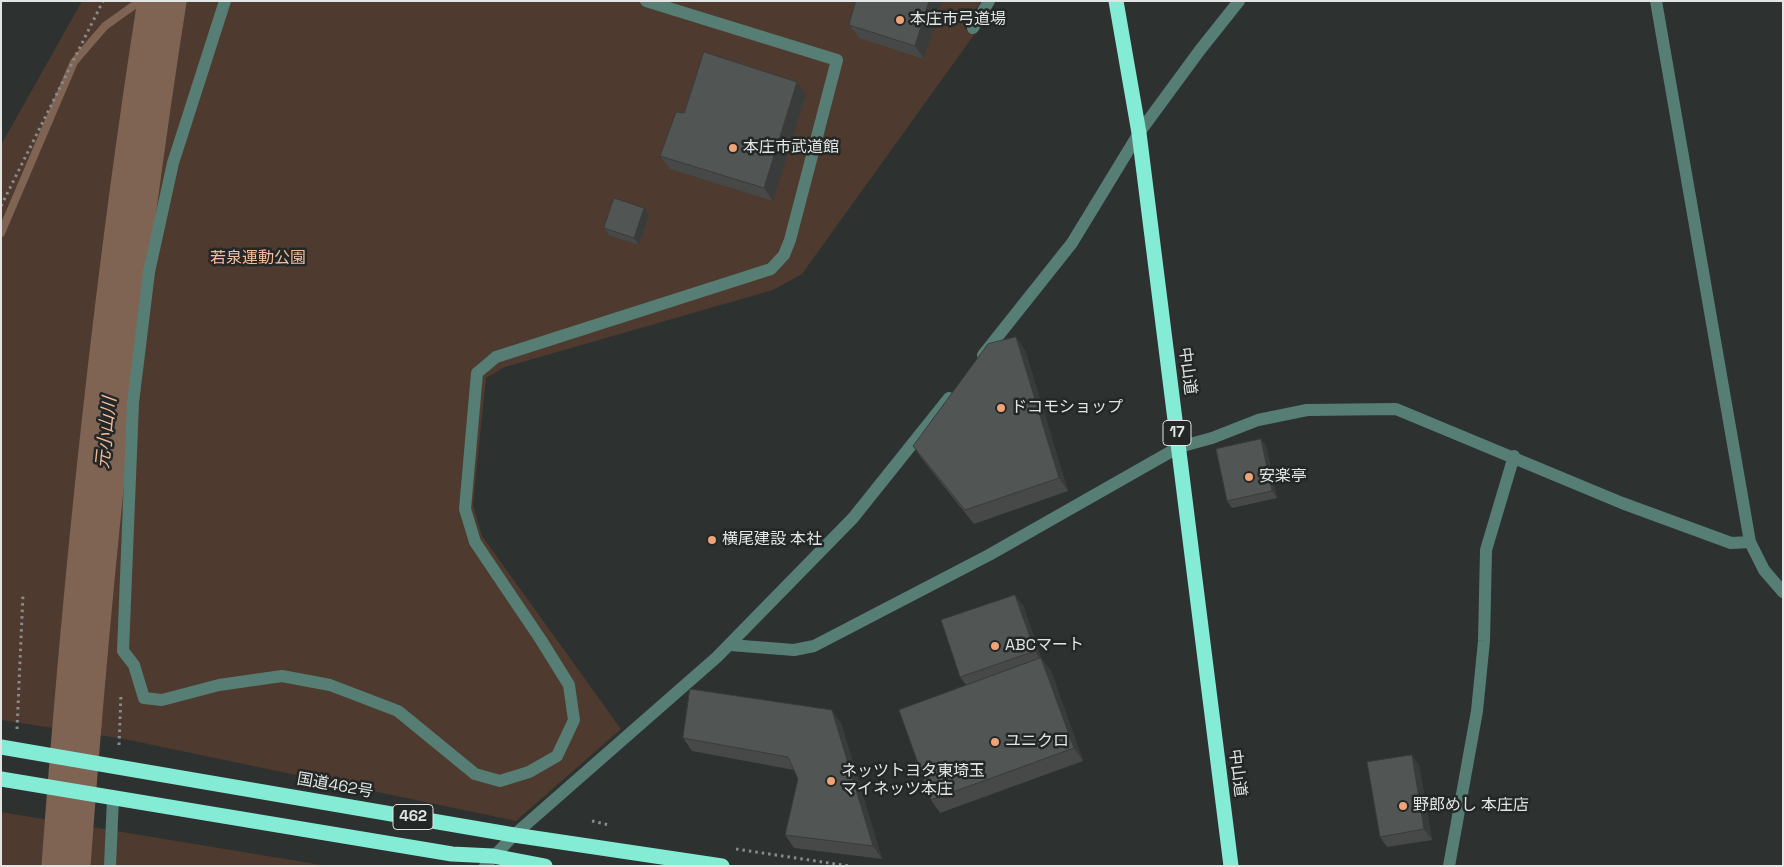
<!DOCTYPE html>
<meta charset="utf-8">
<style>
body{margin:0}
#map{position:relative;width:1784px;height:867px;overflow:hidden;background:#2d3130;font-family:"Space Grotesk",sans-serif}
canvas{display:block}
.frame{position:absolute;inset:0;border:2px solid #e2e5e4;pointer-events:none}
</style>
<div id="map">
<canvas width="1784" height="867"></canvas>
<div class="frame"></div>
</div>
<script>
const g = document.querySelector('canvas').getContext('2d');
g.lineJoin = 'round';
function paint(path, color) { g.fillStyle = color; g.fill(path, 'evenodd'); }
function strokePath(path, color, width, dash) { g.strokeStyle = color; g.lineWidth = width; g.lineCap = dash ? 'butt' : 'round'; g.setLineDash(dash || []); g.stroke(path); }
function write(font, color, halo, rows, align = 'center') {
  g.font = font + ' "Space Grotesk","Noto Sans JP",sans-serif'; g.lineWidth = 5; g.setLineDash([]); g.textBaseline = 'middle'; g.strokeStyle = halo; g.fillStyle = color; for (const [text, x, y, turn = 0] of rows) {
    g.save(); g.translate(x, y); g.rotate((+turn || 0) * Math.PI / 180); g.textAlign = isNaN(turn) ? turn : align; if (halo) g.strokeText(text, 0, 0); g.fillText(text, 0, 0); g.restore();
  }
}
const green = new Path2D(`
 M82 1H981L965 28 974 35 802 274 773 290 505 367 486 378 473 505 482 536 621 729 516 821 124 739 1 720V145Z
 M1 812 328 866H1Z`);
const stream = new Path2D(`
 M1 233 74 62 105 26 140 1`);
const river = new Path2D(`
 M66 866C87 577 117 287 162 1`);
const path = new Path2D(`
 M1 206 103 1
 M17 729 23 594
 M119 745 121 694
 M592 821 609 825
 M736 849 849 866`);
const minor = new Path2D(`
 M225 1 173 163 149 272 133 403 123 651 134 665 144 698 162 700 219 685 282 676 330 685 398 711 475 774 500 781 529 772 557 756 574 720 569 685 541 640 475 542 465 509 477 373 496 357 771 269 784 255 790 240 837 60 646 1
 M1656 1 1750 542 1764 570 1783 592
 M973 28 989 1
 M983 355 1072 243 1139 133 1200 50 1239 1
 M730 645 794 650 814 646 989 555 1179 447 1212 438 1258 420 1307 410 1396 409 1622 503 1731 543 1750 542
 M110 866 113 798
 M485 866 514 835 717 657 853 518 949 398
 M1449 866 1477 711 1484 641 1486 550 1514 456`);
const highway = new Path2D(`
 M1116 1 1139 133 1231 866
 M1 747 514 835 722 866
 M1 779 452 854 493 856 545 866`);
const wall = new Path2D(`
 M942 1 924 59 859 38 849 25Z
 M806 95 773 201 670 169 660 156 684 113Z
 M644 208 649 215 639 245 609 235 604 228Z
 M1025 350 1068 491 974 524 922 459 913 446Z
 M1261 439 1266 446 1277 498 1232 508 1227 501Z
 M1023 605 1041 658 1051 671 1083 761 940 813 931 800 966 685 960 677Z
 M841 723 882 859 794 848 785 835 798 779 794 770 692 751 683 738Z
 M1419 765 1432 840 1387 847 1380 837Z`);
const shadedWall = new Path2D(`
 M929 1H942L924 59 915 46Z
 M797 82 806 95 773 201 764 188Z
 M644 208 649 215 639 245 634 238Z
 M1016 337 1025 350 1068 491 1059 478Z
 M1261 439 1266 446 1277 498 1272 491Z
 M1015 595 1023 605 1042 661 1035 651Z
 M1041 658 1051 671 1083 761 1074 748Z
 M832 710 841 723 882 859 873 846Z
 M1412 755 1419 765 1432 840 1424 829Z`);
const building = new Path2D(`
 M856 1H929L915 46 849 25Z
 M704 52 797 82 764 188 660 156 676 112 684 113Z
 M614 198 644 208 634 238 604 228Z
 M1016 337 1059 478 965 510 913 446 988 344Z
 M1261 439 1272 491 1227 501 1216 449Z
 M1015 595 1035 651 960 677 941 620Z
 M1041 658 1074 748 931 800 899 710Z
 M690 689 832 710 873 846 785 835 798 779 788 757 683 738Z
 M1412 755 1424 829 1380 837 1367 762Z`);
const markers = [
 [900,20,5,"#efa376"],
 [733,148,5,"#efa376"],
 [1001,408,5,"#efa376"],
 [1249,477,5,"#efa376"],
 [712,540,5,"#efa376"],
 [995,646,5,"#efa376"],
 [995,742,5,"#efa376"],
 [831,781,5,"#efa376"],
 [1403,806,5,"#efa376"]
];
const shields = [
 [1177,433,28],
 [413,817,40]
];
const shieldNames = [
 ["17",1177,433],
 ["462",413,817]
];
const poiNames = [
 ["本庄市弓道場",910,20],
 ["本庄市武道館",743,148],
 ["ドコモショップ",1011,408],
 ["安楽亭",1259,477],
 ["横尾建設 本社",722,540],
 ["ABCマート",1005,646],
 ["ユニクロ",1005,742],
 ["ネッツトヨタ東埼玉",841,772],
 ["マイネッツ本庄",841,790],
 ["野郎めし 本庄店",1413,806]
];
const parkNames = [
 ["若泉運動公園",258,259]
];
const streetNames = [
 ["中山道",1187,371,83],
 ["中山道",1237,773,83],
 ["国道462号",335,786,10]
];
const waterNames = [
 ["元小山川",107,433,-84]
];
paint(green, '#4e3a2e');
strokePath(stream, '#7f6454', 8);
strokePath(river, '#7f6454', 49);
strokePath(path, '#898c8b', 3, [2.5, 4]);
strokePath(minor, '#577e75', 12);
strokePath(highway, '#84ebd4', 15);
paint(wall, '#464948');
paint(shadedWall, '#393c3b');
paint(building, '#515554');
strokePath(building, '#393c3b', 1);
for (const [x, y, r, color] of markers) { const dot = new Path2D(); dot.arc(x, y, r, 0, 2 * Math.PI); g.fillStyle = color; g.fill(dot); strokePath(dot, '#232726', 2); }
for (const [x, y, w] of shields) { const box = new Path2D(); box.roundRect(x - w / 2, y - 12.5, w, 25, 4); g.fillStyle = '#232726'; g.fill(box); strokePath(box, '#e2e5e4', 1); }
write('bold 15px', '#e2e5e4', null, shieldNames);
write('16px', '#e2e5e4', '#232726', poiNames, 'left');
write('16px', '#f2bea0', '#232726', parkNames);
write('16px', '#e2e5e4', '#232726', streetNames);
write('italic 18px', '#efbb9d', '#232726', waterNames);
</script>
